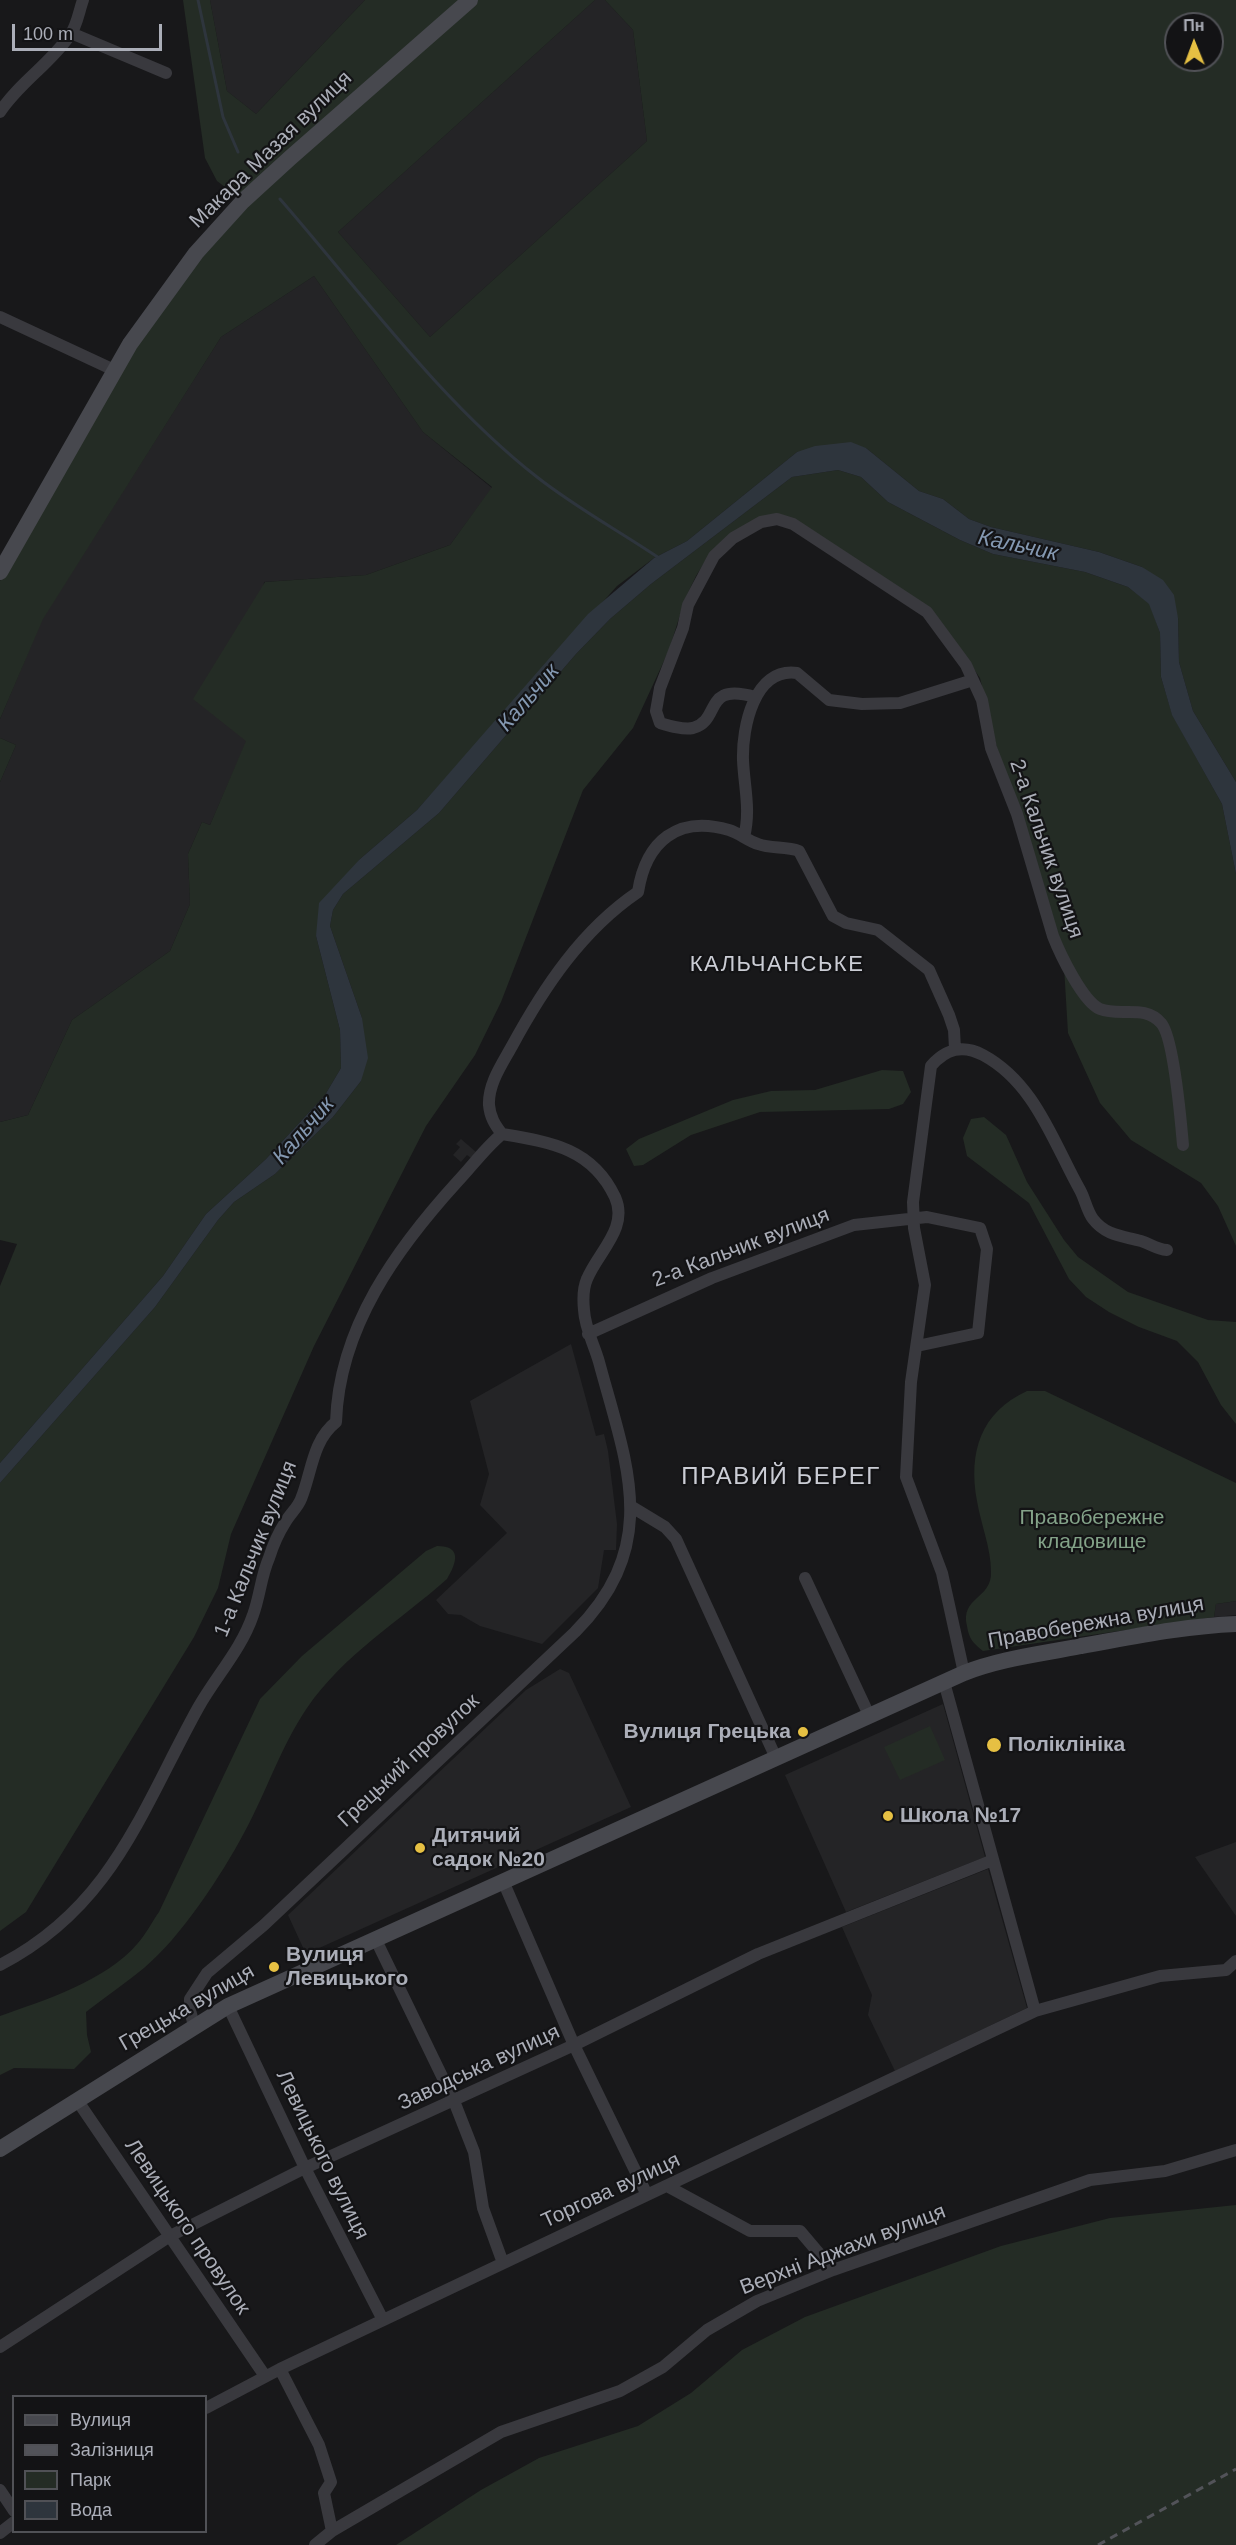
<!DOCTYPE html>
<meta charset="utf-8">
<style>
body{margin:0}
#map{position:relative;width:1236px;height:2545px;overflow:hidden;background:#18181a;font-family:Helvetica,sans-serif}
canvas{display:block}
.legend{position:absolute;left:12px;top:2395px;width:195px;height:138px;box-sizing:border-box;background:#131315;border:2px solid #505156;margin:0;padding:8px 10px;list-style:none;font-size:18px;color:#abaeb8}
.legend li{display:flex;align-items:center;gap:12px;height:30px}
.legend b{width:30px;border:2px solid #505156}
.north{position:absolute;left:1164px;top:12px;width:60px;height:60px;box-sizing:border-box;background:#131315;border:2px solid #505156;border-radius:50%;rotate:359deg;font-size:16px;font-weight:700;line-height:24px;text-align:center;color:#abaeb8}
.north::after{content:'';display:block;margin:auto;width:21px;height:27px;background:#e6c043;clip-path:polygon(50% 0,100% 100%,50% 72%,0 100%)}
.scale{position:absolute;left:12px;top:24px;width:150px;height:27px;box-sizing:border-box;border:3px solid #abaeb8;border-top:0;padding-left:8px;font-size:18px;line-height:21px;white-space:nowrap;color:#abaeb8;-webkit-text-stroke:4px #131315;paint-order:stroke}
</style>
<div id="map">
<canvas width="1236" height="2545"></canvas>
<ul class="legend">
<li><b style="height:8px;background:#47484e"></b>Вулиця</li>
<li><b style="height:8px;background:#525359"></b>Залізниця</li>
<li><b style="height:16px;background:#242c25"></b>Парк</li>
<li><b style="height:16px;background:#2e353d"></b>Вода</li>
</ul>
<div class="north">Пн</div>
<div class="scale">100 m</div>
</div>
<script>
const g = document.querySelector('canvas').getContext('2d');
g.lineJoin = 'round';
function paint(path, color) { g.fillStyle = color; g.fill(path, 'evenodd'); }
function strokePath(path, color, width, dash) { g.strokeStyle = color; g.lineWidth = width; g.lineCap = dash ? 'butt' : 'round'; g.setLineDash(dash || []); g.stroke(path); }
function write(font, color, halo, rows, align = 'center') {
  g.font = font + ' Helvetica,sans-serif'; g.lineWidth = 4.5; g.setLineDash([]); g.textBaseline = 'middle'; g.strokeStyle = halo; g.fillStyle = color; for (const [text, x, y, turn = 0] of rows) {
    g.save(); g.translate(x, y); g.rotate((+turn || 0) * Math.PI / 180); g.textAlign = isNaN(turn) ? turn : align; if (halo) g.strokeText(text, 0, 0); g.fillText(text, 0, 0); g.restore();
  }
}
const built = new Path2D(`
 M210 0H365L256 114 227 91Z
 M595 0H605L633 30 647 141 430 337 338 232Z
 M314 276 423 432 492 488 450 545 366 575 264 582 247 741 210 825 202 822 188 854 190 904 170 951 72 1020 28 1115 0 1122V782L16 745 0 738V719L42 619 221 337Z
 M461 1139 476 1152 471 1158 467 1155 461 1162 453 1155 460 1147 456 1144Z
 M571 1344 596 1436 604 1434 608 1451 617 1524 616 1550H604L598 1588 542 1644 480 1626 461 1615 448 1614 436 1600 507 1533 480 1505 489 1474 470 1401Z
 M1236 1601V1615L1214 1617 1216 1604Z
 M560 1669 569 1673 631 1807 306 1954 288 1915 526 1690Z
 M943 1704 985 1857 846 1912 785 1775Z
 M1236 1842V1916L1195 1857Z
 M988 1869 1027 2008 895 2071 868 2015 872 1995 842 1927Z`);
const green = new Path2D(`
 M183 0H210L227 91 256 114 365 0H465L241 199 217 181 205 158Z
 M476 0H595L338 232 430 337 647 141 633 30 605 0H1236V782L1193 711 1179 662 1178 618 1142 567 1099 552 991 527 969 519 943 499 919 491 866 448 797 452 687 541 654 558 617 586 417 810 360 859 316 936 340 1030 341 1068 325 1095 266 1159 206 1214 163 1276 0 1463V1286L17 1244 0 1240V1122L28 1115 72 1020 170 951 190 904 188 854 202 822 210 825 246 741 193 699 265 582 366 575 450 545 492 487 423 432 314 276 221 337 43 619 0 719V581L26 532 161 305 246 204ZM1176 24H1212V60H1176Z
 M838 470 861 477 888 502 960 540 993 554 1085 572 1128 587 1150 604 1160 633 1161 677 1172 714 1222 804 1236 874V1246L1218 1206 1201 1183 1131 1140 1100 1103 1068 1033 1063 950 999 756 980 678 941 622 783 516 711 552 696 576 685 599 669 650 633 728 583 790 501 1002 475 1055 426 1126 314 1346 231 1534 218 1588 194 1637 26 1912 0 1931V1483L155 1307 218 1220 234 1202 275 1174 333 1117 361 1081 362 1018 330 926 333 910 343 894 439 813 576 654 610 619 651 584 792 477Z
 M0 738 16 745 0 782Z
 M882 1070 903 1071 911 1092 903 1104 889 1109 760 1112 691 1135 643 1165 634 1166 626 1149 639 1139 733 1100 771 1091 815 1090Z
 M984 1117 1006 1135 1027 1182 1064 1240 1078 1257 1128 1292 1208 1320 1236 1322V1424L1221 1405 1198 1362 1177 1341 1139 1327 1109 1312 1086 1297 1069 1279 1029 1203 967 1156 963 1138 971 1119Z
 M1027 1391H1045L1236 1483V1601L1216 1604 1214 1617 983 1651C973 1643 969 1639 967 1626 960 1597 992 1599 991 1572 991 1548 981 1525 977 1501 968 1452 981 1412 1027 1391Z
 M437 1546C462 1546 457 1562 447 1579 400 1621 344 1654 307 1708 281 1746 266 1793 244 1833 221 1876 181 1937 144 1968 126 1983 105 1997 86 2012L87 2035 91 2052 74 2069 14 2068 0 2075V2016C45 2000 106 1981 138 1943 146 1934 152 1922 159 1912L260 1699 302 1656 426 1551Z
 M930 1726 945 1760 900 1780 884 1747Z
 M1236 2205V2545H396L481 2490 539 2458 638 2426 691 2393 742 2350 805 2317 1001 2246 1110 2218Z`);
const water = new Path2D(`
 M851 442 866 448 919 491 943 499 969 519 991 527 1099 552 1142 567 1163 580 1174 595 1178 618 1179 662 1193 711 1236 782V874L1222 804 1172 715 1161 677 1160 633 1149 604 1128 587 1085 572 993 554 960 540 888 502 861 477 838 470 792 477 651 584 610 619 576 654 439 813 343 894 333 910 330 926 362 1018 368 1058 361 1081 333 1117 275 1174 234 1202 218 1220 155 1307 0 1483V1463L163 1276 206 1214 266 1159 325 1095 341 1068 340 1030 316 936 319 903 360 859 417 810 588 614 654 558 687 541 797 452 815 446Z`);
const stream = new Path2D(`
 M198 0 223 117 238 152
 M280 199C361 292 440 401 537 477 575 507 619 531 659 558`);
const street = new Path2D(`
 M71 33 166 73
 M0 112C19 83 50 64 70 35 77 26 79 11 83 0
 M0 317 114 370
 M755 697C702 682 722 720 693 728 683 730 670 726 660 723L656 711 660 688 683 628 688 605 714 556 733 538 761 522 777 519 793 524 927 612 966 665 982 700 991 748 1017 814 1053 936C1060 954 1083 1002 1100 1009 1120 1017 1145 1004 1161 1023 1174 1037 1181 1123 1183 1145
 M744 837C751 810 744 786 743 760 742 728 754 667 797 673L829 700 862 704 900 703 973 680
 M502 1134C495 1125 490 1117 489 1105 488 1084 502 1064 512 1046 544 987 582 930 638 892 646 841 678 815 729 830 739 833 748 841 758 844 771 849 786 846 799 851L833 916 846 923 878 930 929 970 949 1015 954 1030 955 1049
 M588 1334 712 1278 854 1225 927 1217 980 1228 987 1249 978 1333 917 1346
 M632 1507 665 1527 676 1539 776 1758
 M805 1578 869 1715
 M964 1673 942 1573 906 1477 911 1382 925 1285 914 1228 913 1202 931 1066C946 1049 962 1044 983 1055 1035 1083 1053 1142 1080 1190 1085 1199 1087 1211 1093 1219 1106 1236 1123 1236 1141 1241 1151 1244 1156 1249 1167 1250
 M944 1682 1035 2011
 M503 1881 574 2045 647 2195
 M375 1938 454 2101 474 2152 483 2208 503 2263
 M0 1965C112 1907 141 1811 198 1708 216 1676 241 1650 253 1615 260 1596 261 1576 269 1558 273 1545 279 1532 286 1521 291 1513 298 1507 301 1499 312 1472 312 1441 336 1422 339 1327 397 1248 458 1181 473 1165 486 1147 502 1134
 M228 2006 305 2168 383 2320
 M194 2026 190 2010V1999L207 1973 264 1925 575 1632C662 1544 627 1466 599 1362 594 1344 585 1329 584 1310 583 1300 583 1288 587 1279 598 1252 629 1228 615 1197 592 1148 550 1142 502 1134
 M77 2100 265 2376
 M667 2186 750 2231H800L833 2270
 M0 2347 170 2236 305 2168 574 2045 758 1954 993 1860
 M280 2369 319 2445 331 2482 324 2493 332 2531
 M206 2408 280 2369 1035 2011 1160 1976 1226 1970 1236 1961
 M0 2490 14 2511
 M0 2533 14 2522
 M315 2545 332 2531 501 2432 620 2391 663 2367 707 2330 757 2301 833 2270 1090 2180 1165 2171 1236 2150`);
const secondary = new Path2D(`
 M0 572 130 344 196 253 243 201 290 158 470 0
 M0 2149 228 2006 964 1673C1002 1658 1042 1654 1081 1646 1132 1637 1184 1626 1236 1624`);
const rail = new Path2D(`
 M1098 2545 1236 2469`);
const markers = [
 [803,1732,6,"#e6c043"],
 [994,1745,8,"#e6c043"],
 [888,1816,6,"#e6c043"],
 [420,1848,6,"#e6c043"],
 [274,1967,6,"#e6c043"]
];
const streetNames = [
 ["Макара Мазая вулиця",271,150,-44],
 ["2-а Кальчик вулиця",1046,849,71],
 ["2-а Кальчик вулиця",741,1248,-21],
 ["1-а Кальчик вулиця",256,1549,-68],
 ["Правобережна вулиця",1096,1623,-10],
 ["Грецький провулок",409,1761,-43],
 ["Грецька вулиця",187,2008,-30],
 ["Заводська вулиця",479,2068,-25],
 ["Левицького вулиця",322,2155,64],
 ["Торгова вулиця",611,2191,-25],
 ["Левицького провулок",187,2227,56],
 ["Верхні Аджахи вулиця",843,2250,-21]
];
const parkNames = [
 ["Правобережне",1092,1518],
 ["кладовище",1092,1542]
];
const poiNames = [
 ["Вулиця Грецька",791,1732,"right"],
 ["Поліклініка",1008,1745],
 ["Школа №17",900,1816],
 ["Дитячий",432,1836],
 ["садок №20",432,1860],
 ["Вулиця",286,1955],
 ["Левицького",286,1979]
];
const waterNames = [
 ["Кальчик",1018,546,12],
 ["Кальчик",529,698,-49],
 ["Кальчик",304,1131,-49]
];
const neighbourhoodNames = [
 ["КАЛЬЧАНСЬКЕ",777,965]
];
const quarterNames = [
 ["ПРАВИЙ БЕРЕГ",781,1477]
];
paint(built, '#242426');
paint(green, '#242c25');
paint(water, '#2e353d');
strokePath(stream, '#2e353d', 3);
strokePath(street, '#39393e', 12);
strokePath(secondary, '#47484e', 16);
strokePath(rail, '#525359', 3, [8, 6]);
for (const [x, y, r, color] of markers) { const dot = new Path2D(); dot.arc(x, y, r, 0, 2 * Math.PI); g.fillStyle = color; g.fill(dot); strokePath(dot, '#131315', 2); }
write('21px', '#abaeb8', '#131315', streetNames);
write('21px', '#83a288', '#131315', parkNames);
write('bold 21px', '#abaeb8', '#131315', poiNames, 'left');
write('italic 22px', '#8498b1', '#131315', waterNames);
g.letterSpacing = '1.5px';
write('22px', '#cbcdd5', '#131315', neighbourhoodNames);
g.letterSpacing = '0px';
g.letterSpacing = '1.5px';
write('24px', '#cbcdd5', '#131315', quarterNames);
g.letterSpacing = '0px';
</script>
